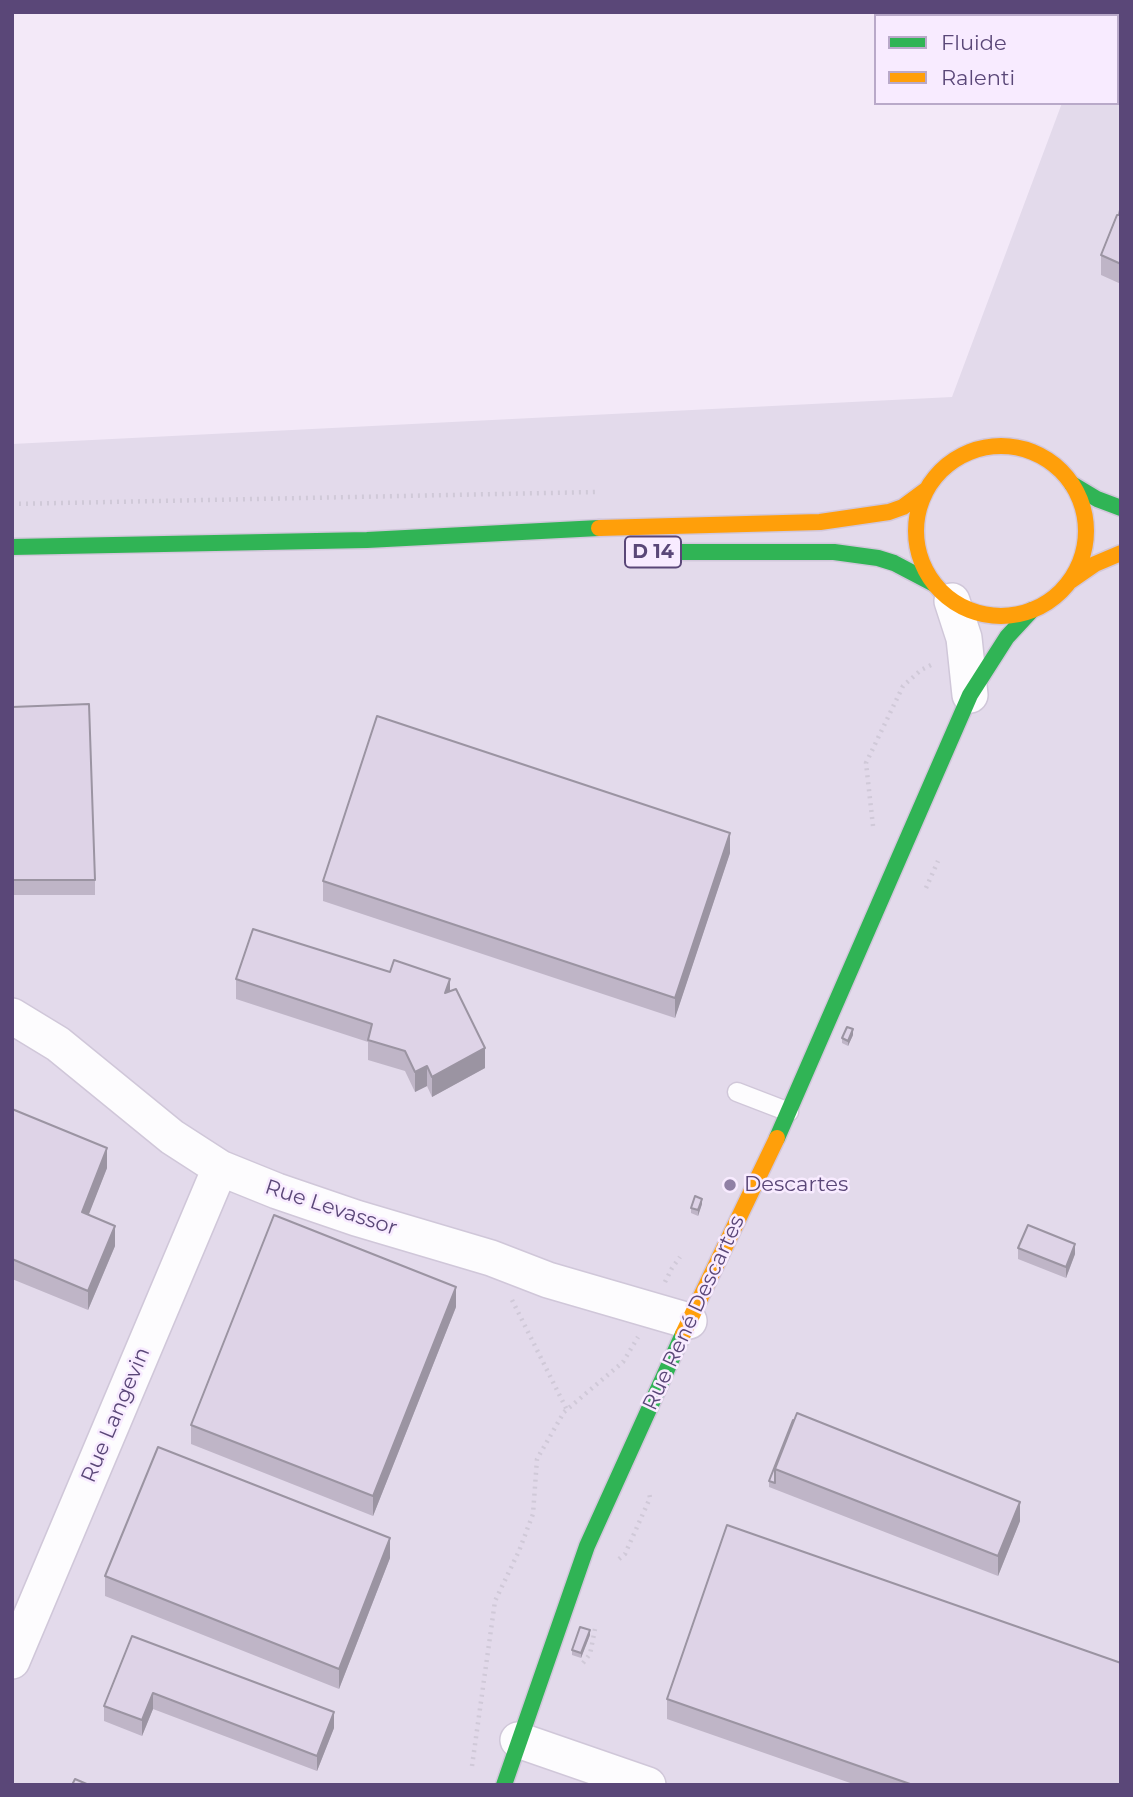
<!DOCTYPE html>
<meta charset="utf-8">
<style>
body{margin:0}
#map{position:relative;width:1133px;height:1797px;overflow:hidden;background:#f3e9f8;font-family:Montserrat,sans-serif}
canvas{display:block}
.frame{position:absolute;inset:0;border:14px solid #5a4778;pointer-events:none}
.legend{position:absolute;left:874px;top:14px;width:245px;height:91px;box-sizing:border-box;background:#f8ebff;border:2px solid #b9a9c9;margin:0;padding:9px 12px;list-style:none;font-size:21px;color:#5a4778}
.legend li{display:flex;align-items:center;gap:14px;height:35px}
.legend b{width:35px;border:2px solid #b9a9c9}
</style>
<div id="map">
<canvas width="1133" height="1797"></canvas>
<div class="frame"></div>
<ul class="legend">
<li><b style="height:9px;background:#30b455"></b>Fluide</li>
<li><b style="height:9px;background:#ff9f0a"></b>Ralenti</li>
</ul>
</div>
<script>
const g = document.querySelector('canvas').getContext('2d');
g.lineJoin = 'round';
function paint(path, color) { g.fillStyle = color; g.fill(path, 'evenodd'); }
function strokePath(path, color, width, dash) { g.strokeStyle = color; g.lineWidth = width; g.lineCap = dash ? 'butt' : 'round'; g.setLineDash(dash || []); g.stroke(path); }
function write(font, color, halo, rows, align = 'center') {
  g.font = font + ' Montserrat,sans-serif'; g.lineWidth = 5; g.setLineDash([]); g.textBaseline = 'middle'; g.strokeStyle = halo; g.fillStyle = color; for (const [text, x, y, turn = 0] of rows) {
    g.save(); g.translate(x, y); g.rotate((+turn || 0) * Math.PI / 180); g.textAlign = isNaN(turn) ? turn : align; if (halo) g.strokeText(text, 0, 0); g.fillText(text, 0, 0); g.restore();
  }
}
const industrial = new Path2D(`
 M1096 12H1121V1785H12V444L952 397 1062 103H1117V16H1095Z`);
const path = new Path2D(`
 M12 504 596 492
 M873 826 866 763 903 686 921 670 935 663
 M926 888 938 861
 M665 1282 672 1268 680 1257
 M512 1300 567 1410
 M619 1559 625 1554 650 1498 649 1492
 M583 1663 590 1654 595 1629
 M472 1766 495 1601 519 1551 533 1514 537 1459 564 1412 623 1362 638 1337`);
const lane = new Path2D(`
 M737 1092 789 1112`);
const street = new Path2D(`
 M952 601 964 638 970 695
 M12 1016 58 1044 172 1137 220 1168 277 1191 356 1218 491 1258 548 1280 689 1321
 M12 1661 220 1168
 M518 1740 648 1785`);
const fast = new Path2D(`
 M1072 484 1097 499 1121 508
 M12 547 367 540 599 528
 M638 552H834L878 558 894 563 934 584
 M777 1138 970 695 1007 637 1032 610
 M504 1785 587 1546 683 1334`);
const slow = new Path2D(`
 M916 531a85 85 0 1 1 170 0a85 85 0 1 1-170 0Z
 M599 528 820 522 889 512 903 507 926 490
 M1069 582 1095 564 1121 553
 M683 1334 777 1138`);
const wall = new Path2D(`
 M1121 205V284L1101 275V255L1119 215Z
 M12 707 95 880V895H12Z
 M730 853 675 1018 323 901V881Z
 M236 979 450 991 485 1068 432 1097 427 1086 415 1092 405 1071 368 1060V1042L236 999Z
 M853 1035 848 1046 842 1043V1038Z
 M12 1109 107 1168 88 1215 115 1246 88 1310 12 1279Z
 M702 1204 698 1216 691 1213V1208Z
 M1018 1248 1075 1254 1066 1278 1018 1259Z
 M456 1307 373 1516 191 1444V1425Z
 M793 1420 1020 1521 998 1576 769 1487V1481Z
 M390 1558 339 1689 105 1596V1576Z
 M590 1635 581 1658 572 1655V1650Z
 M132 1636 334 1728 317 1771 153 1709 142 1736 104 1721V1706Z
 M667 1699 1121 1785H856L667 1719Z`);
const shadedWall = new Path2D(`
 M730 833V853L675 1018V998Z
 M450 979V998L445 993Z
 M853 1029V1035L848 1046V1041Z
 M485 1048V1068L432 1097V1077Z
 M427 1066V1086L415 1092V1072Z
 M107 1148V1168L82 1232V1212Z
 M702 1199V1204L698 1216V1210Z
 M115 1226V1246L88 1310V1291Z
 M1075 1244V1254L1066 1278V1267Z
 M456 1287V1307L373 1516V1496Z
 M1020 1502V1521L998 1576V1556Z
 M390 1538V1558L339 1689V1669Z
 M590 1630V1635L581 1658V1653Z
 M153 1693V1709L142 1736V1720Z
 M334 1712V1728L317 1771V1756Z`);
const building = new Path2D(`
 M1121 205V264L1101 255 1117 215H1119Z
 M89 704 95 880H12V707Z
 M377 716 730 833 675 998 323 881Z
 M253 929 390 972 394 960 450 979 445 993 456 989 485 1048 432 1077 427 1066 415 1072 405 1051 368 1040 372 1024 236 979Z
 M847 1027 853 1029 848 1041 842 1038Z
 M12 1109 107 1148 82 1212 115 1226 88 1291 12 1259Z
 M695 1196 702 1199 698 1210 691 1208Z
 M274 1215 456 1287 373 1496 191 1425Z
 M1028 1225 1075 1244 1066 1267 1018 1248Z
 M797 1413 1020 1502 998 1556 775 1469Z
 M793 1420H794L775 1469V1483L769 1481Z
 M158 1447 390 1538 339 1669 105 1576Z
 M727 1525 1121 1663V1785H913L667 1699Z
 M580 1627 590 1630 581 1653 572 1650Z
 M132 1636 334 1712 317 1756 153 1693 142 1720 104 1706Z
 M75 1779 89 1785H72Z`);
const markers = [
 [730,1185,7,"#9080a5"]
];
const shields = [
 [653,552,56]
];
const shieldNames = [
 ["D 14",653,552]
];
const poiNames = [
 ["Descartes",744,1185]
];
const streetNames = [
 ["Rue Levassor",331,1208,18],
 ["Rue René Descartes",694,1313,-65],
 ["Rue Langevin",116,1415,-67]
];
paint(industrial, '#e3daeb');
strokePath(lane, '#d0c7d9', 21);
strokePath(street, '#d0c7d9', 38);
strokePath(fast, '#d2c7db', 19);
strokePath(slow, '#d2c7db', 19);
strokePath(path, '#d0c9d8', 4.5, [2, 5]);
strokePath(lane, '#fdfcfe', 18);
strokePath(street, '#fdfcfe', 35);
strokePath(fast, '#30b455', 16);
strokePath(slow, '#ff9f0a', 16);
paint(wall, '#bfb5c7');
paint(shadedWall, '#9b94a2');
paint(building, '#ded3e7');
strokePath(building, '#9b94a2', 2);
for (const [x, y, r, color] of markers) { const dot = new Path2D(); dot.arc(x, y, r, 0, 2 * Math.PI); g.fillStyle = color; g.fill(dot); strokePath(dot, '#f8ebff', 2.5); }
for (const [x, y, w] of shields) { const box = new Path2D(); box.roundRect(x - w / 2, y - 15.5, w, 31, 5); g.fillStyle = '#f8ebff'; g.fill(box); strokePath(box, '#5a4778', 2); }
write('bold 19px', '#5a4778', null, shieldNames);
write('21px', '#5a4778', '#f8ebff', poiNames, 'left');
write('21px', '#5a4778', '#f8ebff', streetNames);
</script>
